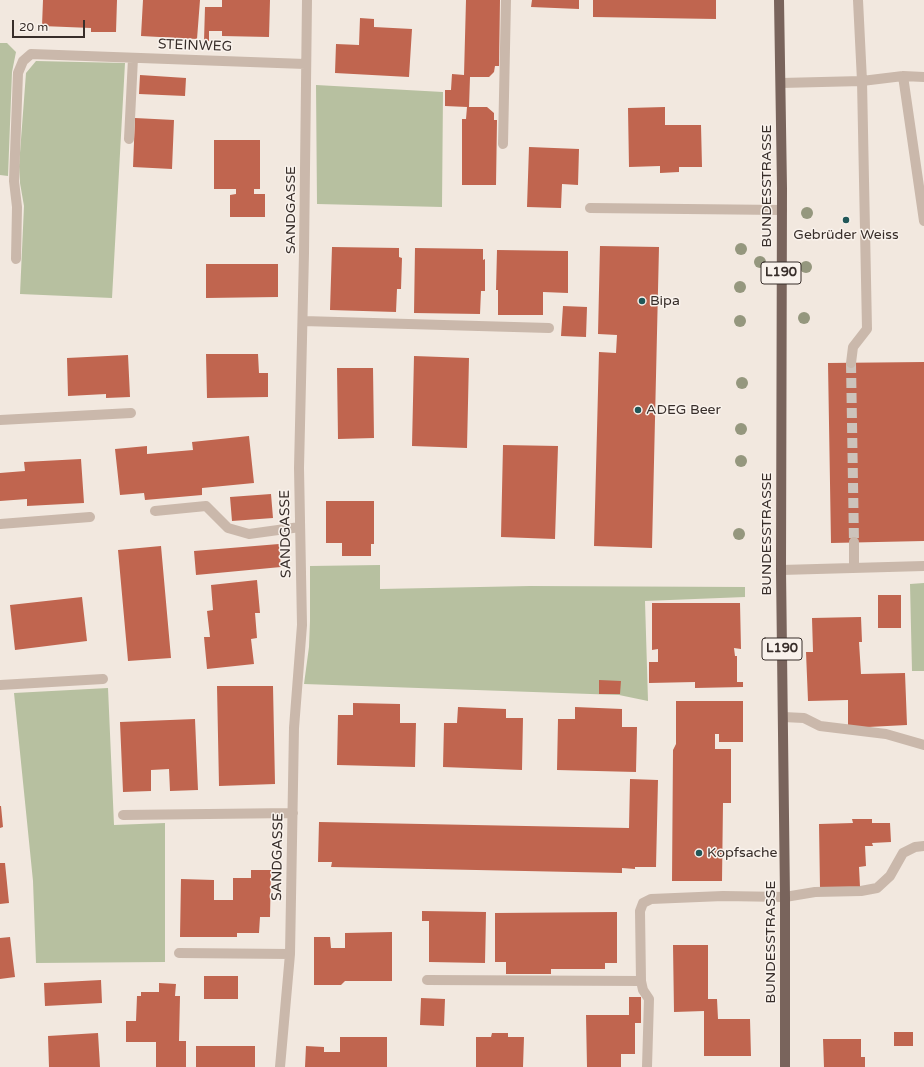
<!DOCTYPE html>
<meta charset="utf-8">
<style>
body{margin:0}
#map{position:relative;width:924px;height:1067px;overflow:hidden;background:#f2e8df;font-family:"Varela Round",sans-serif}
canvas{display:block}
.scale{position:absolute;left:12px;top:20px;width:73px;height:18px;box-sizing:border-box;border:2px solid #382e2a;border-top:0;padding-left:5px;font-size:12px;line-height:14px;white-space:nowrap;color:#382e2a;-webkit-text-stroke:3px #f9f2ec;paint-order:stroke}
</style>
<div id="map">
<canvas width="924" height="1067"></canvas>
<div class="scale">20 m</div>
</div>
<script>
const g = document.querySelector('canvas').getContext('2d');
g.lineJoin = 'round';
function paint(path, color) { g.fillStyle = color; g.fill(path, 'evenodd'); }
function strokePath(path, color, width, dash) { g.strokeStyle = color; g.lineWidth = width; g.lineCap = dash ? 'butt' : 'round'; g.setLineDash(dash || []); g.stroke(path); }
function write(font, color, halo, rows, align = 'center') {
  g.font = font + ' "Varela Round",sans-serif'; g.lineWidth = 3; g.setLineDash([]); g.textBaseline = 'middle'; g.strokeStyle = halo; g.fillStyle = color; for (const [text, x, y, turn = 0] of rows) {
    g.save(); g.translate(x, y); g.rotate((+turn || 0) * Math.PI / 180); g.textAlign = isNaN(turn) ? turn : align; if (halo) g.strokeText(text, 0, 0); g.fillText(text, 0, 0); g.restore();
  }
}
const green = new Path2D(`
 M0 43H7L16 52 12 72 8 176 0 175Z
 M36 61 125 63 112 298 20 294 24 206 20 183 19 166 26 73Z
 M316 85 443 92 442 207 317 204Z
 M380 565V589L530 586 745 587V597L645 601 648 701 619 695 304 684 309 647 310 621V566Z
 M924 583V671H912L910 584Z
 M108 688 114 825 165 823V962L36 963 33 881 14 693Z`);
const building = new Path2D(`
 M43 0H117L116 32H91V28L42 26Z
 M143 0H200L197 39 141 36Z
 M222 0H270L269 37 222 36V31H209V41H204L205 7H222Z
 M466 0H500L499 66H495L494 72 489 77H470L469 107H487L494 113V120H497L496 185H462V119H466L467 107 445 106V90H451L452 74 464 75Z
 M532 0H579V9L531 7Z
 M593 0H716V19L593 17Z
 M360 18 374 19V27L412 29 409 77 335 73 336 44 359 45Z
 M140 75 186 78 185 96 139 94Z
 M665 107V125H701L702 167H679V172L660 173V166L629 167 628 108Z
 M135 118 174 120 172 169 133 167Z
 M214 140H260V189H254V194H265V217H230V195L236 194V189H214Z
 M529 147 579 149 578 185 562 184 561 208 527 207Z
 M600 246 659 247 652 548 594 546 599 352 616 353 617 335 598 334Z
 M332 247 399 248V257L402 258 401 289H397L396 312 330 310Z
 M415 248 483 249V260L485 259V291H481L480 314 414 313Z
 M497 250 568 251V293L543 292V315H498V290H496Z
 M206 264H278V297L206 298Z
 M563 306 587 307 586 337 561 336Z
 M206 354H258L259 373H268V397L207 398Z
 M128 355 130 397 106 398V394L68 396 67 358Z
 M414 356 469 358 467 448 412 446Z
 M924 362V541L831 543 828 363Z
 M337 368H373L374 438 338 439Z
 M249 436 254 483 202 488V495L145 500 144 493 120 495 115 449 147 446V454L193 450 192 442Z
 M503 445 558 446 555 539 501 537Z
 M81 459 84 503 27 506V499L0 501V473L25 471 24 462Z
 M271 494 273 518 232 521 230 497Z
 M326 501H374V544H371V556H342V543H326Z
 M279 544 281 567 196 575 194 551Z
 M161 546 171 658 128 661 118 550Z
 M257 580 260 613H255L257 638 251 639 254 664 207 669 204 637H210L207 611 213 610 211 585Z
 M878 595H901V628H878Z
 M82 597 87 641 15 650 10 605Z
 M652 603H740L741 649 734 648 735 656H737V682H743V687L695 688V682L649 683V662H658V649L652 650Z
 M861 617 862 642H859L861 674 905 673 907 725 848 728V700L808 701 806 652H813L812 618Z
 M599 680 621 681 620 694H599Z
 M217 686H273L275 784 219 786Z
 M676 701H743V742H719V734H715V749H731V803H723L722 881H672L673 750 676 744Z
 M353 703 400 704V723H416L415 767 337 765 338 715H353Z
 M458 707 506 709V718H523L522 770 443 767 444 723H457Z
 M575 707 622 709V727H637L636 772 557 770 558 719H575Z
 M195 719 198 790 170 791 169 769 151 770V791L123 792 120 722Z
 M630 779 658 780 656 867H635V869L622 868V873L331 867 332 862H318L319 822 629 828Z
 M0 806H1L3 827 0 828Z
 M852 819H872V823H890L891 842 872 843 873 846H865L866 866 859 867 860 887 820 888 819 824 853 823Z
 M0 863H5L9 903 0 904Z
 M251 870H271L270 917H260L259 933H237V937H180L181 879 214 880V900H233V878H251Z
 M422 911 486 912 485 963 429 962V921H422Z
 M617 912V963H605V969H551V974H506V962H495V913Z
 M392 932V981H345L341 985H314V937H330L331 948H345V933Z
 M10 937 15 977 0 979V938Z
 M673 945H708V999H717L718 1019H750L751 1056H704V1011L674 1012Z
 M204 976H238V999H204Z
 M101 980 102 1003 45 1006 44 983Z
 M159 983 176 984 175 996H180L179 1041H186V1067H156V1042H126V1021H136L137 996H141V992H159Z
 M629 997H641V1023H635V1054H621V1067H587L586 1015H629Z
 M421 998 445 999 444 1026 420 1025Z
 M894 1032H913V1046H894Z
 M98 1033 100 1067H49L48 1036Z
 M492 1033H508V1037H524L523 1067H476V1037H491Z
 M340 1037H387V1067H305L306 1046 324 1047V1052H340Z
 M823 1039H861V1057H865V1067H824Z
 M196 1046H255V1067H196Z`);
const minorTunnel = new Path2D(`
 M851 363 854 542`);
const minor = new Path2D(`
 M903 76 924 221
 M781 83 862 81 903 76 924 77
 M129 139 133 58
 M503 144 506 0
 M590 208 782 210
 M16 259 17 207 14 181 18 73 23 61 31 54 305 64
 M303 321 549 328
 M851 363 853 347 867 329 862 81 858 0
 M0 420 131 413
 M155 511 206 506 228 528 249 534 300 527
 M0 524 90 517
 M854 542V568
 M781 570 924 566
 M0 685 103 679
 M783 717 804 718 820 726 886 734 924 745
 M123 815 293 813
 M179 953 290 954
 M427 980 641 981
 M280 1067 290 954 294 728 302 625 299 468 304 253 307 0
 M647 1067 649 999 643 990 641 981 640 911 643 903 651 899 723 896 785 897 815 892 861 891 877 888 890 876 903 853 915 847 924 846`);
const major = new Path2D(`
 M779 0 782 188 781 570 785 897V1067`);
const trees = [
 [807,213],
 [741,249],
 [760,262],
 [806,267],
 [740,287],
 [804,318],
 [740,321],
 [742,383],
 [741,429],
 [741,461],
 [739,534]
];
const markers = [
 [846,220,4,"#215758"],
 [642,301,4,"#215758"],
 [638,410,4,"#215758"],
 [699,853,4,"#215758"]
];
const shields = [
 [781,273,40],
 [782,649,40]
];
const shieldNames = [
 ["L190",781,273],
 ["L190",782,649]
];
const streetNames = [
 ["STEINWEG",195,46,2],
 ["BUNDESSTRASSE",767,186,-90],
 ["SANDGASSE",291,210,-90],
 ["SANDGASSE",286,534,-91],
 ["BUNDESSTRASSE",767,534,-90],
 ["SANDGASSE",278,857,-89],
 ["BUNDESSTRASSE",771,942,-90]
];
const poiNames = [
 ["Gebrüder Weiss",846,235,"center"],
 ["Bipa",650,301],
 ["ADEG Beer",646,410],
 ["Kopfsache",707,853]
];
paint(green, '#b7c0a0');
paint(building, '#c0654f');
strokePath(minorTunnel, '#cdc3bb', 10, [10, 5]);
strokePath(minor, '#cab8ab', 10);
strokePath(major, '#79645c', 10);
g.fillStyle = '#95977e';
for (const [x, y] of trees) { g.beginPath(); g.arc(x, y, 6, 0, 2 * Math.PI); g.fill(); }
for (const [x, y, r, color] of markers) { const dot = new Path2D(); dot.arc(x, y, r, 0, 2 * Math.PI); g.fillStyle = color; g.fill(dot); strokePath(dot, '#f9f2ec', 1.5); }
for (const [x, y, w] of shields) { const box = new Path2D(); box.roundRect(x - w / 2, y - 11, w, 22, 3); g.fillStyle = '#f9f2ec'; g.fill(box); strokePath(box, '#382e2a', 1); }
write('bold 13px', '#382e2a', null, shieldNames);
write('14px', '#382e2a', '#f9f2ec', streetNames);
write('14px', '#382e2a', '#f9f2ec', poiNames, 'left');
</script>
